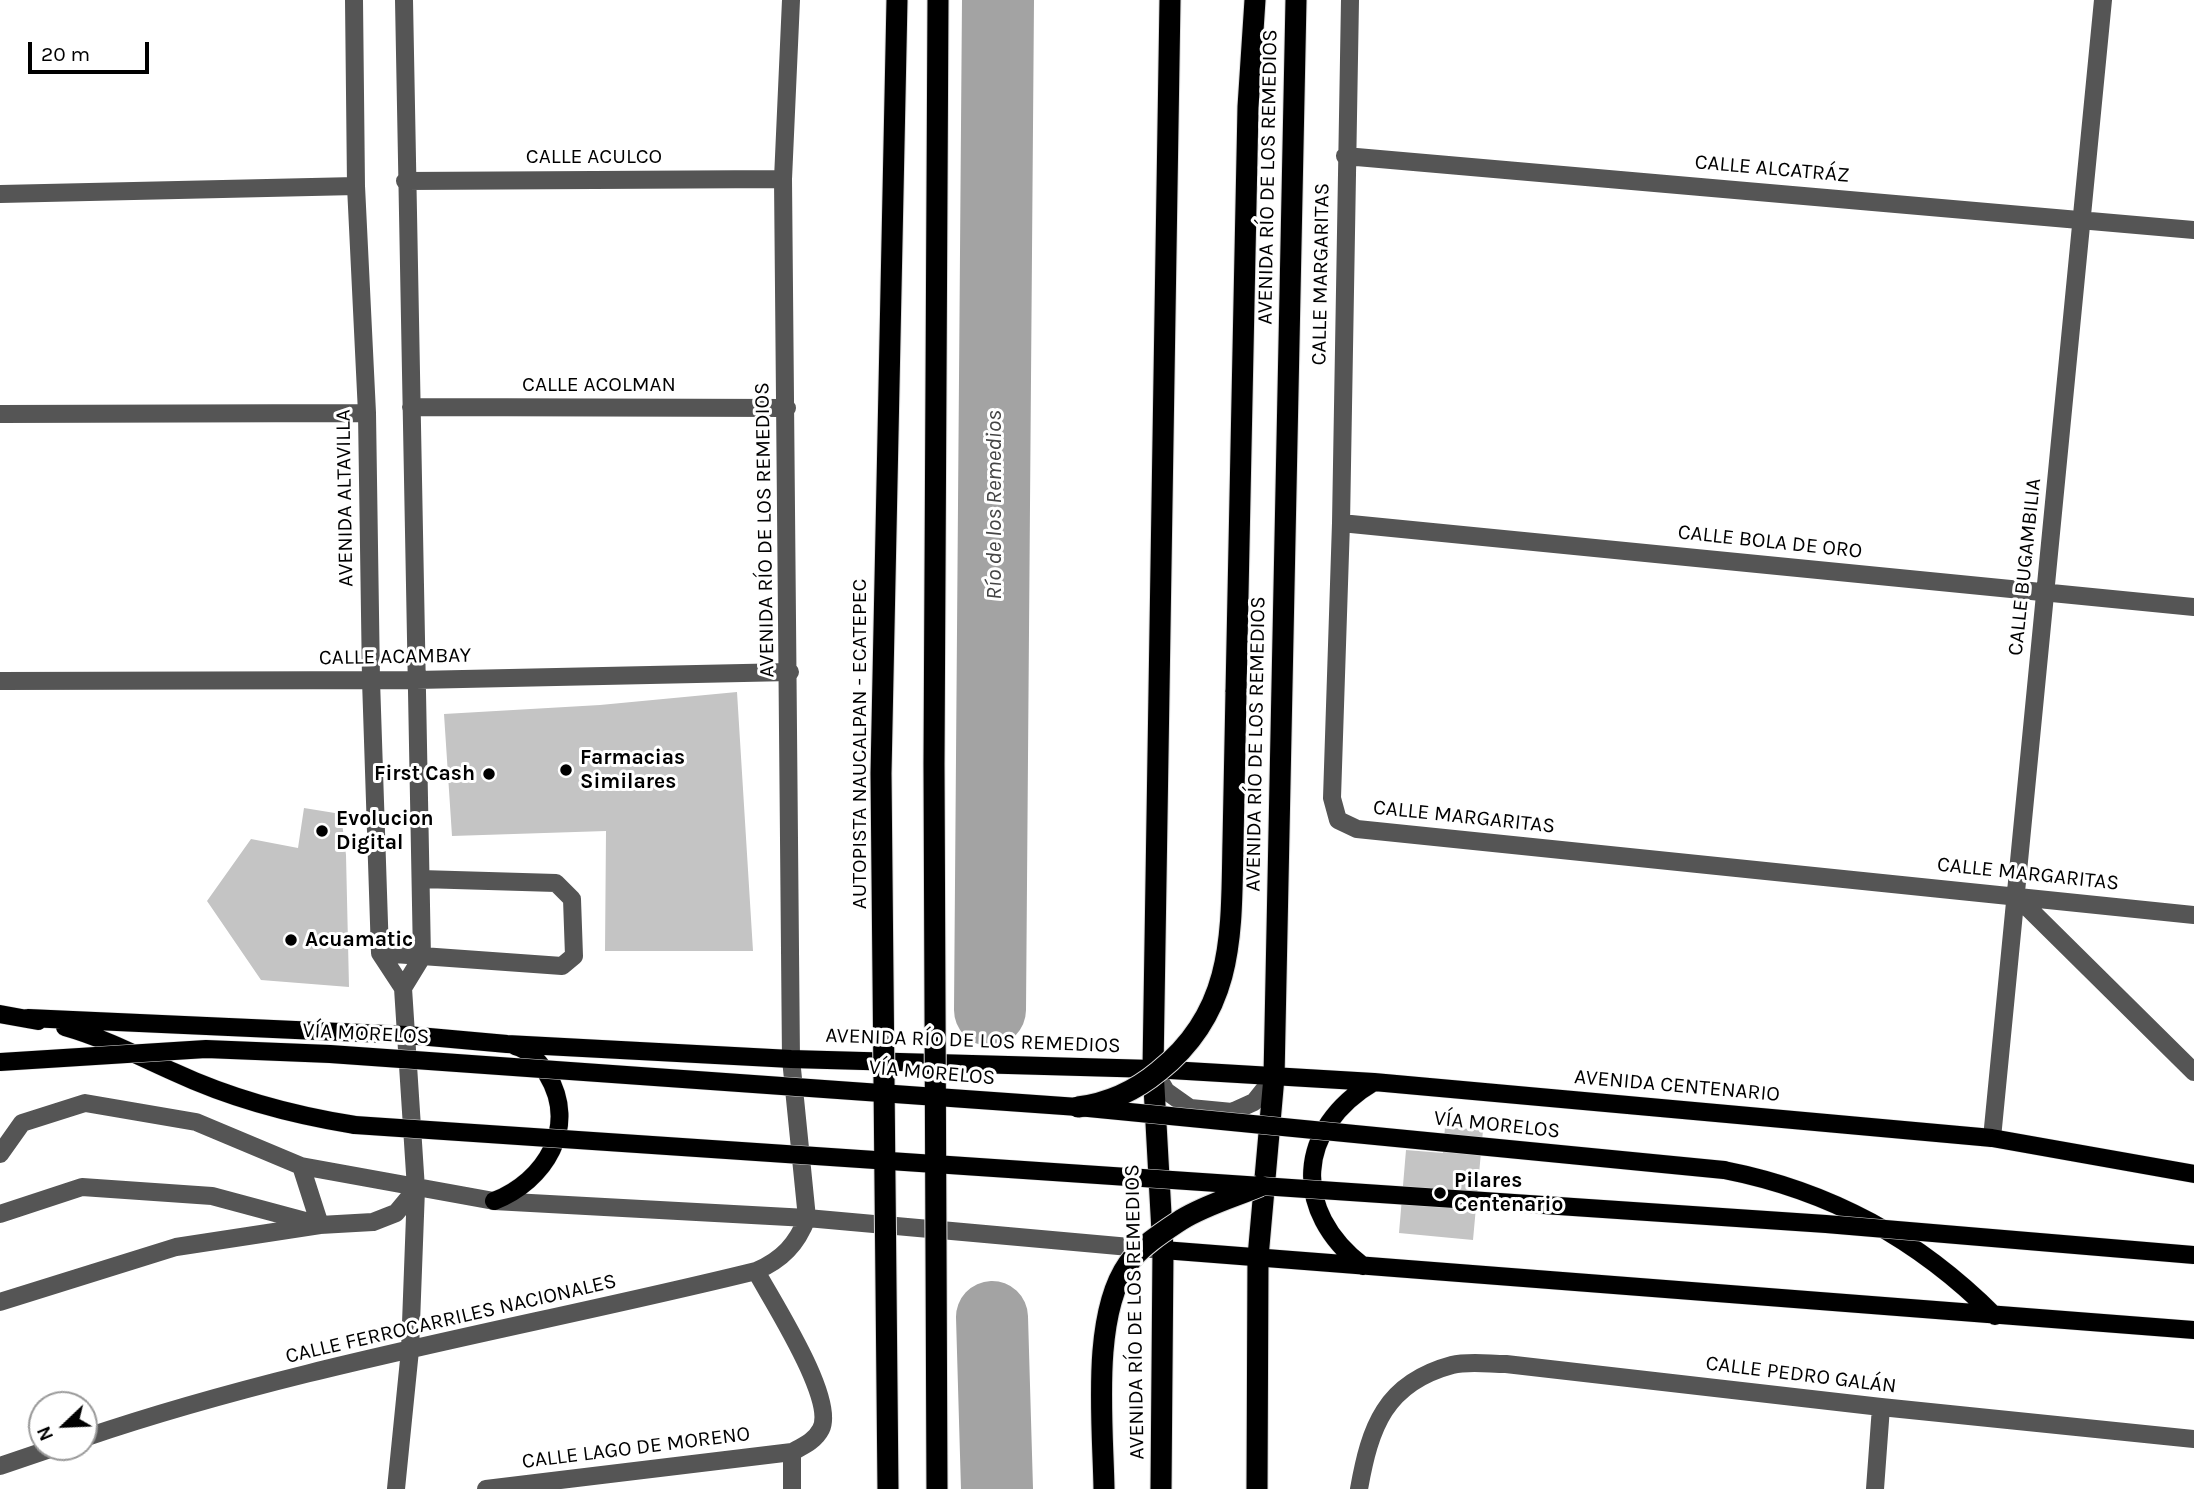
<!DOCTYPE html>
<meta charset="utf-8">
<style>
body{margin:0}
#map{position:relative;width:2194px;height:1489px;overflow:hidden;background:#fff;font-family:Karla,sans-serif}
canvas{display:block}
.north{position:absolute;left:28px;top:1391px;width:70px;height:70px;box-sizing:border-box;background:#fff;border:2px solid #999;border-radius:50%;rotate:247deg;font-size:19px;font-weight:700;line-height:28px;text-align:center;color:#000}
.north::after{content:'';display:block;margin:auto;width:24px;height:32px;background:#000;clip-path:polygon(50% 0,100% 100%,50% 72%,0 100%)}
.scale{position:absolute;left:28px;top:42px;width:121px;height:32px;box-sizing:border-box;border:4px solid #000;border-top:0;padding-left:9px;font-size:21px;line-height:24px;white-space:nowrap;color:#000;-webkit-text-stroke:5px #fff;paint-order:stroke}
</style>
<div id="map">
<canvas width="2194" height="1489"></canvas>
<div class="north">N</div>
<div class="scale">20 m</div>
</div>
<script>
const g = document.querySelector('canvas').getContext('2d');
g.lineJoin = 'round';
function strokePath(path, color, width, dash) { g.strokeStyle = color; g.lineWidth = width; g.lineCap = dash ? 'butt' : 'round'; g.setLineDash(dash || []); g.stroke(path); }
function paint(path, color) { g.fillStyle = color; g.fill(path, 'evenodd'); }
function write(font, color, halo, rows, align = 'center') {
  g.font = font + ' Karla,sans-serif'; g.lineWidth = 6; g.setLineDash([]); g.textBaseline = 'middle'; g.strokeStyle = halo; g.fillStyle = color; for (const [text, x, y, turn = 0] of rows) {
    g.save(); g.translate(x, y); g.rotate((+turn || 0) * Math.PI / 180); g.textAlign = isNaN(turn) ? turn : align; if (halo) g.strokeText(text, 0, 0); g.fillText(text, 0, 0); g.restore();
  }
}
const river = new Path2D(`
 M990 1010 998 0
 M992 1317 997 1489`);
const building = new Path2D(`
 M737 692 753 951H605L606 831 452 836 444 714 600 705Z
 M304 808 341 814 346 855 349 987 261 980 207 901 251 839 298 848Z
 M1445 1127 1483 1130 1473 1240 1399 1233 1406 1150 1443 1153Z`);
const minor = new Path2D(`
 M354 0 356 186 367 413 371 680 380 953 403 988 416 1189 410 1350 396 1489
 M1350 0 1341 523 1332 798 1338 820 1357 829 2194 915
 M1345 156 2194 230
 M405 181 783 179
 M0 194 356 186
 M411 407 787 408
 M0 414 367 413
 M1341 523 2194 607
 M0 681 416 680 790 672
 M2015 895 2194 1072
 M380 953 562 966 574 956 572 899 556 883 421 879
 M403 988 422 957 404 0
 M1153 1069 1166 1091 1190 1108 1232 1112 1254 1102 1274 1077
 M1992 1138 2103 0
 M0 1154 22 1123 85 1103 196 1122 301 1166 494 1201 807 1218 1152 1249
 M0 1214 82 1187 212 1196 320 1225 373 1222 396 1213 416 1189
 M0 1302 176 1247 320 1225 301 1166
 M84 1438C302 1364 533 1326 756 1271 782 1260 797 1244 807 1218L791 1059 783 179 791 0
 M792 1452V1489
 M0 1466 56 1447
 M486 1489 792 1452C803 1446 815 1441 821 1429 836 1399 772 1301 756 1271
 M1359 1489C1370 1427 1385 1383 1452 1365 1468 1361 1489 1364 1506 1364L1881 1407 2194 1439
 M1875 1489 1881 1407`);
const major = new Path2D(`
 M0 1014 38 1021
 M28 1018 407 1035 507 1044 791 1059 1153 1069 1374 1082 1992 1138 2194 1174
 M65 1027C104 1038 138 1056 174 1072 232 1099 292 1115 355 1125
 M1724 1170C1831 1191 1918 1239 1995 1316
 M494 1201C545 1181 579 1127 547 1074 539 1062 530 1050 515 1046
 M1163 1250 2194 1330
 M1363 1266C1291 1211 1296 1128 1374 1082`);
const highway = new Path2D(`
 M1236 692 1248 107 1255 0
 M1161 1489 1163 1250 1153 1069 1170 0
 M1257 1489 1258 1257 1274 1077 1296 0`);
const majorBridge = new Path2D(`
 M0 1062 206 1049 330 1054 1078 1107 1724 1170
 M355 1125 1826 1224 2194 1255`);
const highwayBridge = new Path2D(`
 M1078 1107C1109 1103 1135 1091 1159 1071 1236 1010 1231 931 1233 842 1234 792 1235 742 1236 692
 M888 1489 881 773 897 0
 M937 1489 934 763 938 0
 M1104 1489C1103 1425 1091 1317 1128 1264 1141 1246 1163 1232 1181 1220 1205 1205 1234 1197 1260 1186`);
const markers = [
 [566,770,7,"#000"],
 [489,774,7,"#000"],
 [322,831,7,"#000"],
 [291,940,7,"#000"],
 [1440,1193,7,"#000"]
];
const streetNames = [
 ["CALLE ACULCO",594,157],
 ["CALLE ALCATRÁZ",1772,169,5],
 ["AVENIDA RÍO DE LOS REMEDIOS",1268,177,-89],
 ["CALLE MARGARITAS",1321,274,-89],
 ["CALLE ACOLMAN",599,385],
 ["AVENIDA ALTAVILLA",345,498,-91],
 ["AVENIDA RÍO DE LOS REMEDIOS",765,530,-91],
 ["CALLE BOLA DE ORO",1770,542,6],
 ["CALLE BUGAMBILIA",2025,567,-84],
 ["CALLE ACAMBAY",395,657,-1],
 ["AUTOPISTA NAUCALPAN - ECATEPEC",860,744,-90],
 ["AVENIDA RÍO DE LOS REMEDIOS",1256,744,-89],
 ["CALLE MARGARITAS",1464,817,6],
 ["CALLE MARGARITAS",2028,874,6],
 ["VÍA MORELOS",366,1034,3],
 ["AVENIDA RÍO DE LOS REMEDIOS",973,1041,2],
 ["VÍA MORELOS",932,1073,5],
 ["AVENIDA CENTENARIO",1677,1086,5],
 ["VÍA MORELOS",1497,1125,6],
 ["AVENIDA RÍO DE LOS REMEDIOS",1135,1312,-91],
 ["CALLE FERROCARRILES NACIONALES",451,1319,-13],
 ["CALLE PEDRO GALÁN",1801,1375,7],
 ["CALLE LAGO DE MORENO",636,1448,-7]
];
const poiNames = [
 ["Farmacias",580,758],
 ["Similares",580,782],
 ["First Cash",475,774,"right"],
 ["Evolucion",336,819],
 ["Digital",336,843],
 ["Acuamatic",305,940],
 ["Pilares",1454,1181],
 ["Centenario",1454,1205]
];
const waterNames = [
 ["Río de los Remedios",994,505,-90]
];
strokePath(river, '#a3a3a3', 72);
paint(building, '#c4c4c4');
strokePath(major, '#dbdbdb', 19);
strokePath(highway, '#dbdbdb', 23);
strokePath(minor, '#555', 18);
strokePath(major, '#000', 18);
strokePath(highway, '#000', 21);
strokePath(majorBridge, '#dbdbdb', 19, []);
strokePath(highwayBridge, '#dbdbdb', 23, []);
strokePath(majorBridge, '#000', 18);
strokePath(highwayBridge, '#000', 21);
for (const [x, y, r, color] of markers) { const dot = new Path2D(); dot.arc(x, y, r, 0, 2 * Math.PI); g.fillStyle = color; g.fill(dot); strokePath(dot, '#fff', 2.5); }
write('21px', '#000', '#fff', streetNames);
write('bold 21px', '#000', '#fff', poiNames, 'left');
write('italic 23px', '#444', '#fff', waterNames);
</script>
